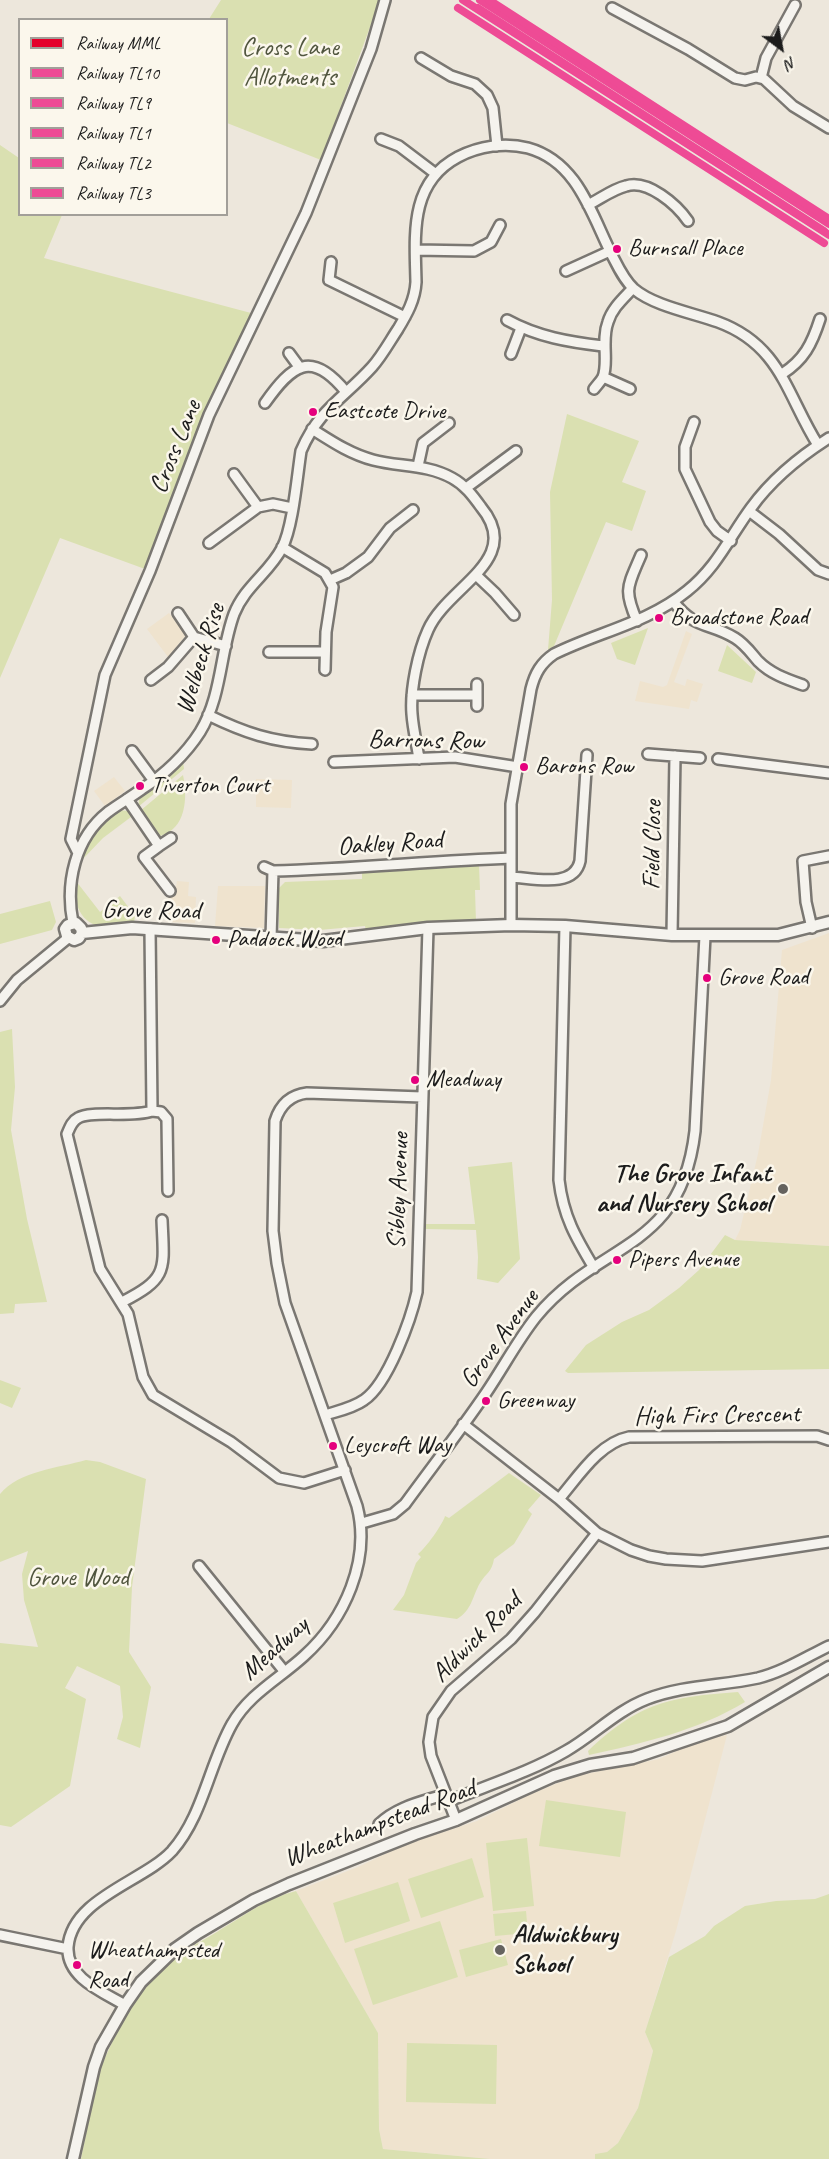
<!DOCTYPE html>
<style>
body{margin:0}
#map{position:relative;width:829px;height:2159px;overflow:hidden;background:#ede7dc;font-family:Caveat,sans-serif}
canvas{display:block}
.legend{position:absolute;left:18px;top:18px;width:210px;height:198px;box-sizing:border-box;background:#fbf7ec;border:2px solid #a29f99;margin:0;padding:8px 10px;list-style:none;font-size:18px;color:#1c1c1c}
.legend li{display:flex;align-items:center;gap:12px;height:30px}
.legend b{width:30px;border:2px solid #a29f99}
.north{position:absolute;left:751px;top:18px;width:60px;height:60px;-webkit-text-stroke:4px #fbf7ec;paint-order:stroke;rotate:148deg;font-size:16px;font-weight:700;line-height:24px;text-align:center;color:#1c1c1c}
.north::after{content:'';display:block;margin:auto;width:21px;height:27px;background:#1c1c1c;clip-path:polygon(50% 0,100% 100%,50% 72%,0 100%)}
</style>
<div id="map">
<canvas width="829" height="2159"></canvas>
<ul class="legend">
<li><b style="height:8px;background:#e4002b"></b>Railway MML</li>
<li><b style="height:8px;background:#ee4b95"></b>Railway TL10</li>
<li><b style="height:8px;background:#ee4b95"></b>Railway TL9</li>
<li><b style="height:8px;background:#ee4b95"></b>Railway TL1</li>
<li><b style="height:8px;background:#ee4b95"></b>Railway TL2</li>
<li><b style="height:8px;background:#ee4b95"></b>Railway TL3</li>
</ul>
<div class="north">N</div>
</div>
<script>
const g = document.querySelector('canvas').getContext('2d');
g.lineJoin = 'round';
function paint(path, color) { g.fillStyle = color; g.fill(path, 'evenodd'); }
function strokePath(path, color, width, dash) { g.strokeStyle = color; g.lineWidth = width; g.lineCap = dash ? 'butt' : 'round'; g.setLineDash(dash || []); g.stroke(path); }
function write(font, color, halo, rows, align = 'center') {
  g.font = font + ' Caveat,sans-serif'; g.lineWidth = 5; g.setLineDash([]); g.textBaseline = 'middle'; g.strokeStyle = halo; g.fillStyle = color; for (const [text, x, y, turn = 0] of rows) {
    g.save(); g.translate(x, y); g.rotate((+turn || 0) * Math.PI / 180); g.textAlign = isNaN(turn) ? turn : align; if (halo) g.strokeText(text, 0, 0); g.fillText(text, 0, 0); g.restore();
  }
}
const built = new Path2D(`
 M169 613 186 635 168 657 147 629Z
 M686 631 692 634 674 682 685 686 687 679 703 684 697 702 691 700 689 709 635 701 640 681 663 687 667 685Z
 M114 777 125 791 105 806 94 791Z
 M256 779 292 780 291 808 256 807Z
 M177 881 189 882 188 896 196 897 195 923 167 922 168 896 173 886 176 887Z
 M218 886H265L264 928 215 926Z
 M829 933V1246L735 1240 740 1230 758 1154 771 1080 782 950Z
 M727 1735 676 1931 645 2032 653 2051 638 2108 618 2143 607 2152 595 2154V2159H490L383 2149 379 2129 378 2033 296 1891 358 1867 404 1845 477 1821 531 1794 576 1776 659 1759 694 1743Z`);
const green = new Path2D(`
 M221 0H380L321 160 227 123 226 20 209 19Z
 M0 145 19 158 20 214 62 215 44 258 251 313 231 362 207 409 145 569 60 538 0 678Z
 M567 414 639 441 622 482 646 491 632 531 606 522 554 646 548 650 552 600 550 492Z
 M648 628 635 665 617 659 611 643Z
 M727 645 756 672 752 683 718 671Z
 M183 761 184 769 138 807 139 800 143 795Z
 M183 775C188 798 186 829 160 836L140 811Z
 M119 810 128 811 132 813 131 817 103 838 80 862C83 843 102 819 119 810Z
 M479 865 480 890H475L476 922 366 931 365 926 319 930 279 928V888L285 882 362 879V873Z
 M76 881 100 912 120 896 135 916 134 923C123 924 111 928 100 926 78 922 73 899 76 881Z
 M50 901 56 922 52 930 0 944V914Z
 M12 1029 15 1087 11 1130 27 1219 47 1302 15 1304 14 1313 0 1314V1032Z
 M512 1162 520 1259 498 1283 477 1279 478 1257 476 1230 425 1229V1224H475L468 1167Z
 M725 1235 735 1240 829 1246V1369L568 1373 565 1371 586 1345 622 1322 649 1310 679 1288 699 1270Z
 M0 1380 21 1388 12 1408 0 1403Z
 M86 1460 100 1462 146 1479 132 1587 129 1652 151 1687 140 1748 117 1739 123 1717 120 1686 77 1666 65 1688 86 1699 70 1786 11 1827 0 1825V1643L38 1647 24 1600 22 1574 28 1551 0 1562V1494C19 1471 58 1468 86 1460Z
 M509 1473 541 1495 528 1510 532 1514 514 1544 494 1559C492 1572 486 1573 480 1583 472 1597 472 1610 457 1619L393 1610 404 1595 416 1563 421 1557 418 1554C425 1549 443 1524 445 1516L449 1518Z
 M738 1692 745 1702C697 1731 643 1743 589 1755L588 1751C640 1702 670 1697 738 1692Z
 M546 1800 626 1812 620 1857 539 1846Z
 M527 1838 534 1906 493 1911 486 1843Z
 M472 1858 484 1897 421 1918 408 1879Z
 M398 1882 410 1921 345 1943 333 1903Z
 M296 1891 378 2033 379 2129 383 2149 490 2159H81C86 2135 90 2111 95 2087 103 2052 143 1980 172 1959 188 1947 207 1939 223 1928 248 1913 267 1898 296 1891Z
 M829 1894V2159H595V2154L607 2152 618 2143 638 2108 653 2051 645 2032 669 1957 705 1936 714 1926 745 1906 776 1901 815 1899Z
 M526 1911 528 1933 495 1936 493 1914Z
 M440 1921 458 1977 373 2005 354 1949Z
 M501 1939 508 1965 466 1977 459 1950Z
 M407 2043 497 2045 496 2104 406 2102Z`);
const minor = new Path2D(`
 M612 8 688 49 735 78 745 80 756 77 764 79 793 106 829 128
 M421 58 451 76 475 84 487 95 493 108 497 146
 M761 78 766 58 795 5
 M381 139 399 146 436 174
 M588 205C600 199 613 189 626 186 648 179 677 205 688 221
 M416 250 474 251 491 242 500 225
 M331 262 329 280 405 317
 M566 271 610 251
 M507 320C538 337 569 342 603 346
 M289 353 300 368
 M511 354 521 328
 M782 374C804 360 812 344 820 319
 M603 377 630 389
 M594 389C597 385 601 381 603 377 609 362 601 340 608 322 612 308 624 298 633 288
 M265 403C292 365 311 349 346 392
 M694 422 685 447V469L710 522 717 531 731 541
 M312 429C331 441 350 454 373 460 399 467 427 464 452 478 465 485 473 496 481 507 525 560 447 586 428 630 418 652 410 690 412 714 413 729 417 745 419 759
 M418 466 423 443 449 423
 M234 474 258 507 273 504 292 508
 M466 488 516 451
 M749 511 779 534 818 570 829 574
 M209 543 258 507
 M282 547 325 573 333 587 326 632 325 670
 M476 575 495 593 514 615
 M330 580 346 573 368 557 390 528 413 510
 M673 601C695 630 709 622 735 638 745 644 751 653 758 661 771 674 786 679 803 685
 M178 613 194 637 226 646
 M637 621C623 589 628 586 641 555
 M269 652H325
 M151 680 168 667 194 637
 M412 695H477
 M477 706V684
 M208 715C245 733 272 742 312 744
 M132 751 154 781
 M648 754 700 758
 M718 759 829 773
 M334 762 455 757 518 767
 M127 799 159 846 171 838
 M159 846 144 857 170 891
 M78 853 71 839 105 675 150 571 209 415 306 213 371 49 385 0
 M264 867 273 871C352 869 431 861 511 858
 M511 877C533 878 574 889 580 861L587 755
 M73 923C65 883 75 838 108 812 119 804 131 797 142 789 164 775 186 754 200 732 222 696 220 652 234 614 245 586 269 573 282 548 293 527 297 477 301 451 319 409 344 398 372 367 382 356 390 341 398 329 407 314 415 300 416 282 415 235 409 183 458 157 479 146 505 142 528 148 579 162 592 217 614 259 619 269 625 281 634 289 654 306 693 313 718 322 781 345 787 396 818 445
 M511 925V804L531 689C535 673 541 663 554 654 598 632 648 623 687 591 717 567 729 538 751 508 772 479 799 457 829 438
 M565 926 559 1180C563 1216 576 1238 594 1268
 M812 928 806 902 803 861 829 856
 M150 929 152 1111 161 1112 167 1119 168 1191
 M672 935 675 756
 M271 938 273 871
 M0 1001 17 980 68 938
 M152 1111C131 1118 92 1110 78 1118 72 1121 70 1127 67 1134L100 1269 128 1314 143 1377 153 1395 231 1442 279 1478 304 1483 345 1470
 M122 1302C169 1278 164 1270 162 1220
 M325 1415C338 1411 353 1408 364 1400 388 1384 411 1319 417 1292L428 928
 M463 1424 559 1499 597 1533 631 1550 649 1556 666 1559 702 1561 829 1542
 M559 1499C578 1477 599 1443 629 1437L817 1436 829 1440
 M362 1523 393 1514 405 1504C432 1467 460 1431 486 1393 503 1368 517 1341 536 1317 599 1240 681 1253 695 1131L705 936
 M199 1566 284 1671
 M449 1801C488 1785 530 1772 566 1751 594 1735 616 1711 647 1699 683 1685 721 1686 758 1678 783 1672 806 1657 829 1646
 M456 1820 431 1756 429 1742 433 1717 451 1691 511 1639 535 1612 597 1533
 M379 1824C398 1806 422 1802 446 1794
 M0 1935 68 1949
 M125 2005C103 1992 66 1978 68 1947 72 1898 143 1882 172 1851 203 1816 209 1765 232 1724 249 1694 279 1679 304 1656 345 1619 371 1560 357 1506L285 1303 277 1263 273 1231 275 1121C280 1105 290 1095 307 1093L422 1097`);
const tertiary = new Path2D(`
 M82 933 81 928 76 923 68 925 65 929 67 936 74 940 79 938 82 933 132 928 323 941 428 928 511 925 565 926 672 935H778L829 922
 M73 2159 94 2067 101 2047 125 2005 141 1982 175 1949 198 1933 254 1900 289 1884 415 1834 456 1820 554 1776 590 1765 633 1758 728 1726 829 1667`);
const rail1 = new Path2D(`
 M483 0 829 223`);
const rail2 = new Path2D(`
 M463 0 829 235`);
const rail3 = new Path2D(`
 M458 8 824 243`);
const rail4 = new Path2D(`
 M480 0 829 224`);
const rail5 = new Path2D(`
 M489 0 829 219`);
const rail6 = new Path2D(`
 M478 8 824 231`);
const markers = [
 [617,249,5,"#e5007d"],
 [313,412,5,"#e5007d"],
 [659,618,5,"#e5007d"],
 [524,767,5,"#e5007d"],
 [140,786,5,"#e5007d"],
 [216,940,5,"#e5007d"],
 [707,978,5,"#e5007d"],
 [415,1080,5,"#e5007d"],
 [783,1189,6,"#65635f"],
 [617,1260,5,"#e5007d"],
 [486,1401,5,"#e5007d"],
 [333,1446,5,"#e5007d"],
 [500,1950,6,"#65635f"],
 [77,1965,5,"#e5007d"]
];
const busNames = [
 ["Burnsall Place",628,249],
 ["Eastcote Drive",324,412],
 ["Broadstone Road",670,618],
 ["Barons Row",535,767],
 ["Tiverton Court",151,786],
 ["Paddock Wood",227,940],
 ["Grove Road",718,978],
 ["Meadway",426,1080],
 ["Pipers Avenue",628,1260],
 ["Greenway",497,1401],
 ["Leycroft Way",344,1446],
 ["Wheathampsted",88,1951],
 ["Road",88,1981]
];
const parkNames = [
 ["Cross Lane",290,48],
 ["Allotments",290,78],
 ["Grove Wood",78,1578]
];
const streetNames = [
 ["Cross Lane",176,447,-68],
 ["Welbeck Rise",201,659,-73],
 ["Barrons Row",426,741,1],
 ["Oakley Road",390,844,-4],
 ["Field Close",653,845,-89],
 ["Grove Road",151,911,1],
 ["Sibley Avenue",399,1191,-88],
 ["Grove Avenue",500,1339,-54],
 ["High Firs Crescent",717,1416,-1],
 ["Aldwick Road",477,1638,-45],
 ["Meadway",275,1649,-42],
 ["Wheathampstead Road",380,1824,-21]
];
const poiNames = [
 ["The Grove Infant",771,1174],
 ["and Nursery School",771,1204],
 ["Aldwickbury",512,1935,"left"],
 ["School",512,1965,"left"]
];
paint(built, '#efe3ce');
paint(green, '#dae0b1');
strokePath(minor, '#7a7772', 14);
strokePath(tertiary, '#7a7772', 15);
strokePath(minor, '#f5f3ee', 9);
strokePath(tertiary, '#f5f3ee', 10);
strokePath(rail1, '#e4002b', 8);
strokePath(rail2, '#ee4b95', 8);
strokePath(rail3, '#ee4b95', 8);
strokePath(rail4, '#ee4b95', 8);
strokePath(rail5, '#ee4b95', 8);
strokePath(rail6, '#ee4b95', 8);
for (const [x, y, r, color] of markers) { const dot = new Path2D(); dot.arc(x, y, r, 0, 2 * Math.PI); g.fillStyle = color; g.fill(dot); strokePath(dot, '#fbf7ec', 2); }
write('24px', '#1c1c1c', '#fbf7ec', busNames, 'left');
write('26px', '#50553e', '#fbf7ec', parkNames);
write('26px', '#1c1c1c', '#fbf7ec', streetNames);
write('bold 26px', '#1c1c1c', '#fbf7ec', poiNames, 'right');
</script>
